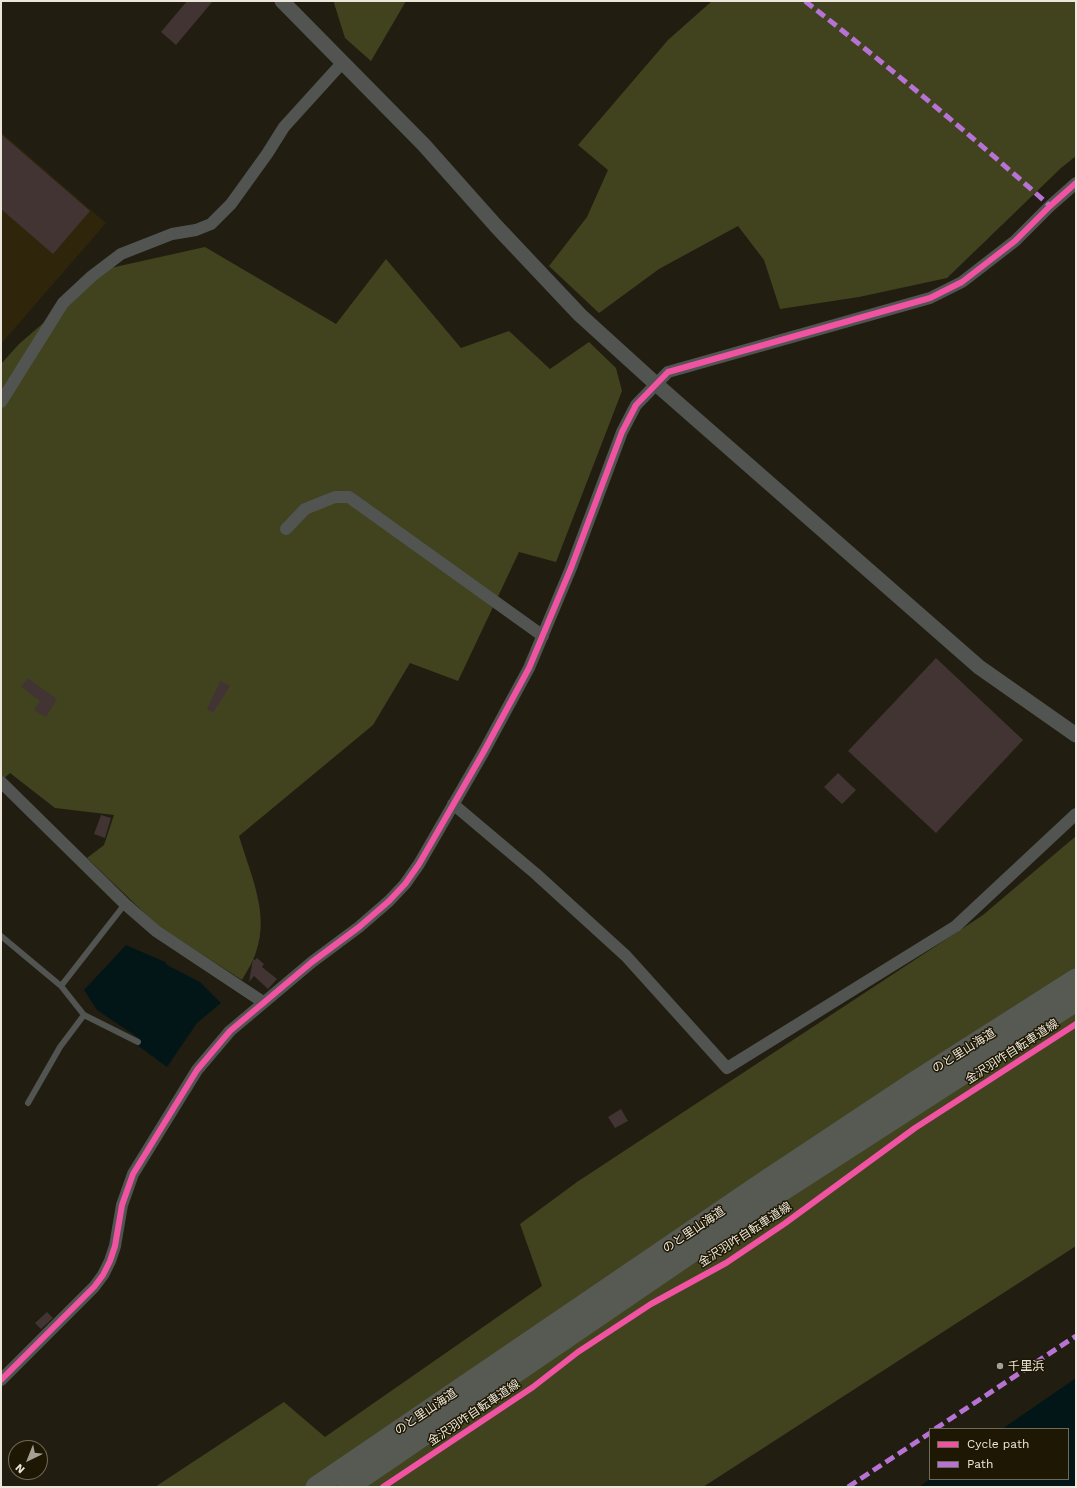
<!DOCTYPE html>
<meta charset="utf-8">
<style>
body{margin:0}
#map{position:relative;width:1077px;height:1488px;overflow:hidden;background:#221d11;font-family:"Work Sans",sans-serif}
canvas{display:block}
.frame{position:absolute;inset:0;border:2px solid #ece7da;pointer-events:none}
.legend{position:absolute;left:929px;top:1428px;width:140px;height:52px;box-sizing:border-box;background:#1e1703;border:1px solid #706a59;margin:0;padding:5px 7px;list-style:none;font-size:12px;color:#ece7da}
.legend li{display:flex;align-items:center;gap:8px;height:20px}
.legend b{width:20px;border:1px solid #706a59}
.north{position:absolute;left:8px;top:1440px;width:40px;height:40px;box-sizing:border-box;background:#1e1703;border:1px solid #706a59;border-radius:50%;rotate:223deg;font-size:11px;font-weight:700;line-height:16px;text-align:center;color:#ece7da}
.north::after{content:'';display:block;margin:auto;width:14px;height:18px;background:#a5a094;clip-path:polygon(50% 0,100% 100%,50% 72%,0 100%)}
</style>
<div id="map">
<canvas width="1077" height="1488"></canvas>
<div class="frame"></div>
<ul class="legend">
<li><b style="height:5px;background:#f153a3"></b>Cycle path</li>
<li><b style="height:5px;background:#b673d3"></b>Path</li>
</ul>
<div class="north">N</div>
</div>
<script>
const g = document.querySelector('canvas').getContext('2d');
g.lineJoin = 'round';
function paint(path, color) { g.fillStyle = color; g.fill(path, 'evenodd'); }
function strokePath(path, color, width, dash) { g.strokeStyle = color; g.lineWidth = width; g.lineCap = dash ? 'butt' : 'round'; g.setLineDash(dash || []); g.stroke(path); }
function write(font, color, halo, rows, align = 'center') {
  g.font = font + ' "Work Sans","Noto Sans JP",sans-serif'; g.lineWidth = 3; g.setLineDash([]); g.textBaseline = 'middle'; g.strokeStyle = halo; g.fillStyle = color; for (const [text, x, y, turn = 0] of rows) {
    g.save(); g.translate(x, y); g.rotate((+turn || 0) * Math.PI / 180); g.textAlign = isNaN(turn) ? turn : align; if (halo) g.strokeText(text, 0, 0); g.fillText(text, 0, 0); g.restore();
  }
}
const built = new Path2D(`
 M1 132 106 223 1 344Z`);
const green = new Path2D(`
 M335 1H406L371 61 345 38 334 3Z
 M712 1H1076V156L1061 168 947 278 859 297 780 309 764 260 738 226 659 269 599 313 549 266 587 217 608 170 578 145 668 40Z
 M205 247 336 324 386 259 461 348 509 331 550 369 589 342 616 368 622 391 556 562 519 552 458 681 410 663 373 725 239 836C250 873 270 914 256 952 253 962 247 971 242 980L158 926 87 858 104 845 114 815 55 808 10 773 1 781V364L19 344 106 269Z
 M1076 836V1246L703 1487H155L284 1402 325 1437 542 1286 520 1224 577 1182 983 915Z`);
const water = new Path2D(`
 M126 945 165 962 167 965 200 982 221 1003 197 1023 167 1067 137 1045 140 1039 97 1010 84 990Z
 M1076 1378V1487H919L930 1479H1068V1429H1002Z`);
const building = new Path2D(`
 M187 1H213L176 45 161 32Z
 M1 134 90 211 53 254 1 209Z
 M936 658 1023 740 936 833 848 751Z
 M28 678 57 699 46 717 34 710 40 701 21 687Z
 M220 681 230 686 213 713 207 709Z
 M838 773 856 790 842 804 824 787Z
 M101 815 111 818 105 838 94 834Z
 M257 958 264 964 262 967 277 979 268 989 254 976 249 982 253 959 255 960Z
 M621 1109 628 1121 615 1128 608 1117Z
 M47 1312 53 1318 41 1329 35 1323Z`);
const service = new Path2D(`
 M1 936 61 986 84 1015 60 1047 28 1103
 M61 986 125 904
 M84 1015 138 1042`);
const minor = new Path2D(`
 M1 402 63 303 92 276 121 254 172 234 196 230 211 224 231 204 267 154 284 127 343 62
 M286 529 305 509 335 497H349L543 636
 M1 782 125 904 156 931 263 1002
 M453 804 536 874 626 956 727 1068 956 926 1076 814
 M1 1380 94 1287 103 1275 110 1261 115 1246 122 1205 133 1174 197 1070 230 1031 312 962 359 927 389 901 405 884 419 864 483 753 529 668 571 568 622 432 636 405 668 372 930 298 962 282 1015 241 1050 206 1076 183`);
const tertiary = new Path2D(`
 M282 1 424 145 496 226 580 315 656 384 979 667 1076 735`);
const motorway = new Path2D(`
 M316 1487 761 1184 913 1083 1076 979
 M348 1487 768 1200 1076 1001`);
const quiet = new Path2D(`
 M805 1C889 67 971 135 1050 206
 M935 1429 1076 1336
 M848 1487 930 1433`);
const cycleway = new Path2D(`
 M1 1380 94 1287 103 1275 110 1261 115 1246 122 1205 133 1174 197 1070 230 1031 312 962 359 927 389 901 405 884 419 864 483 753 529 668 571 568 622 432 636 405 668 372 930 298 962 282 1015 241 1050 206 1076 183
 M383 1487 533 1387 578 1352 651 1304 726 1263 784 1224 915 1128 1076 1024`);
const markers = [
 [1000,1366,4,"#a5a094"]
];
const streetNames = [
 ["のと里山海道",964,1051,-32],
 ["金沢羽咋自転車道線",1012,1052,-33],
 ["のと里山海道",694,1230,-34],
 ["金沢羽咋自転車道線",745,1235,-33],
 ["のと里山海道",426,1412,-34],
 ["金沢羽咋自転車道線",474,1413,-34]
];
const poiNames = [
 ["千里浜",1008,1366]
];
paint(built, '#2e250a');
paint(green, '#41431f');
paint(water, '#031617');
paint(building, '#413433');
strokePath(service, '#515451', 6);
strokePath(minor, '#515451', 12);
strokePath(tertiary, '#515451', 15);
strokePath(motorway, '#575953', 21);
strokePath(quiet, '#b673d3', 5, [10, 5]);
strokePath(cycleway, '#f153a3', 6);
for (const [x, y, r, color] of markers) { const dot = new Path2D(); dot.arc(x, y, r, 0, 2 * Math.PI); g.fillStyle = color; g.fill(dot); strokePath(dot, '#1e1703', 1.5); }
write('12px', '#ece7da', '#1e1703', streetNames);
write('12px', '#ece7da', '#1e1703', poiNames, 'left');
</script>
